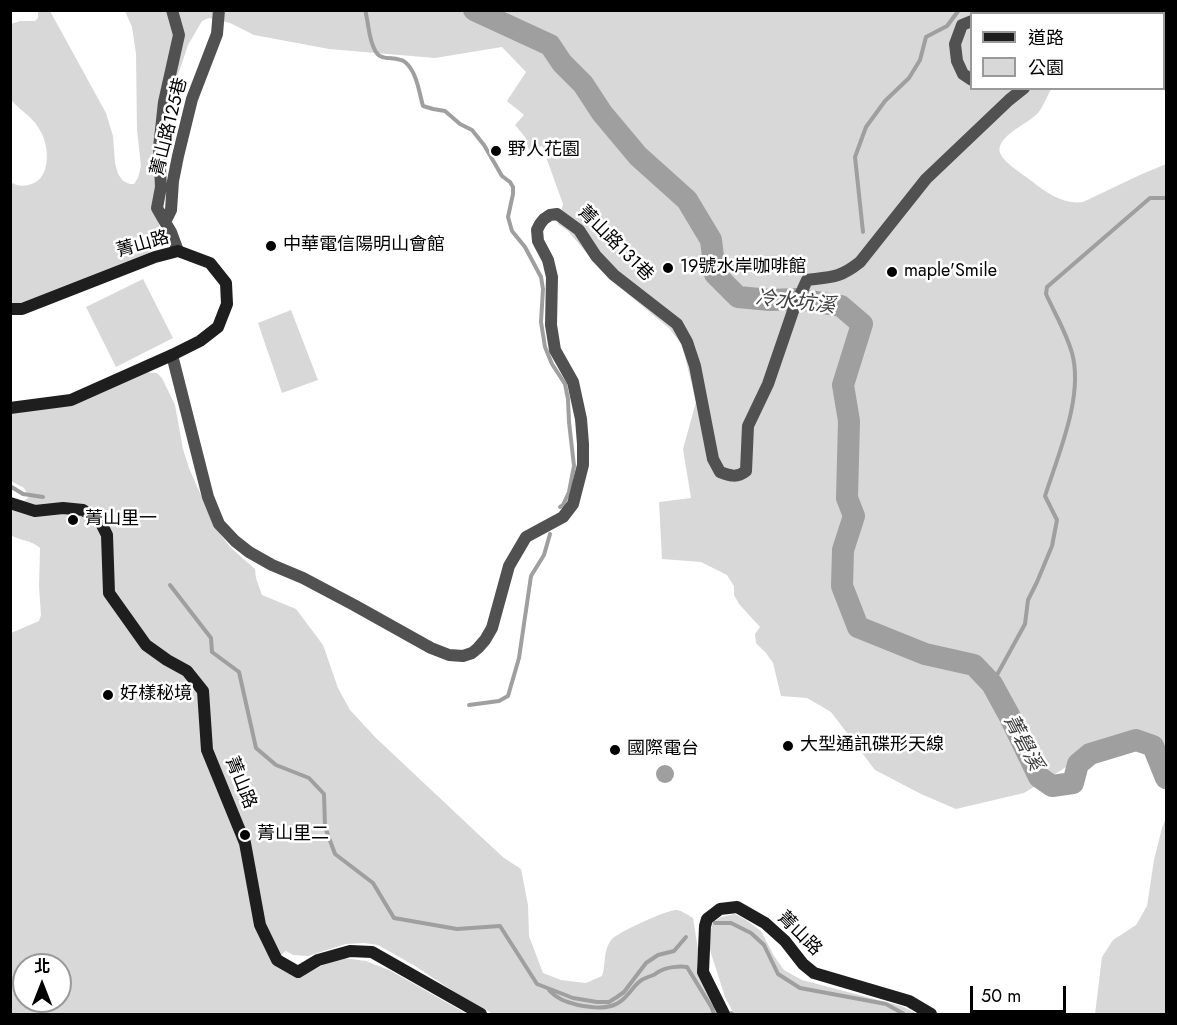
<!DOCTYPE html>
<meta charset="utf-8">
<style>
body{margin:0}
#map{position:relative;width:1177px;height:1025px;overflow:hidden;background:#fff;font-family:Jost,"Noto Sans TC",sans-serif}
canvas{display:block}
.frame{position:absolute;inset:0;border:12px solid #000;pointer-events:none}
.legend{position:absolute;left:970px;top:12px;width:195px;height:78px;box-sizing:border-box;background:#fff;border:2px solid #999;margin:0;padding:8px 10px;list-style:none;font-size:18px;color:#000}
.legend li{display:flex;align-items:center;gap:12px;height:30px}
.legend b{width:30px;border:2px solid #999}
.north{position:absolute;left:12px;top:953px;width:60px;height:60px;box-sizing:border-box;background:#fff;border:2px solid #999;border-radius:50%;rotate:0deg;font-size:16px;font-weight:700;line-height:24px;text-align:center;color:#000}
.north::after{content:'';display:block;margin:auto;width:21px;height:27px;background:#000;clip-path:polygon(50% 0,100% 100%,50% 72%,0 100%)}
.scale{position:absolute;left:970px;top:986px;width:96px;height:27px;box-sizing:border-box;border:3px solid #000;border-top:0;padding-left:8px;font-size:18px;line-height:21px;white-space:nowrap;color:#000;-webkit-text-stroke:4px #fff;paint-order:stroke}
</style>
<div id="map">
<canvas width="1177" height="1025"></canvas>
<div class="frame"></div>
<ul class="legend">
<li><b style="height:8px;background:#1e1e1e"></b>道路</li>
<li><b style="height:16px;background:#d8d8d8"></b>公園</li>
</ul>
<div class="north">北</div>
<div class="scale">50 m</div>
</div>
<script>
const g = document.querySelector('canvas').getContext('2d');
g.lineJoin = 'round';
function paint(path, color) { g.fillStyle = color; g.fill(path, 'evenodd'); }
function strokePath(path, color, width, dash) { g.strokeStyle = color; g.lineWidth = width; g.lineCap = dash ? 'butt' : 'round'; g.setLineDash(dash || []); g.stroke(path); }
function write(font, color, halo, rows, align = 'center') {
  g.font = font + ' Jost,"Noto Sans TC",sans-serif'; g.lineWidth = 5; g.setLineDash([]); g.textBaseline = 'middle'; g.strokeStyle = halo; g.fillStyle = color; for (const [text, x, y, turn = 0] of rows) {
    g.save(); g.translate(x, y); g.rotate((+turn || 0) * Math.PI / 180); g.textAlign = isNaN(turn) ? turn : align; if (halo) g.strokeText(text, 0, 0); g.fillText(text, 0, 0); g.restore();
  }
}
const green = new Path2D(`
 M38 11H50L106 113 113 136 115 163 118 174 123 181 130 184H134L138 178 141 166 137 130 136 54 132 27 125 11H1166V54L1164 56V14H972V88L1051 89C1047 97 1042 110 1035 116 1026 124 992 139 1001 155 1006 164 1024 175 1033 182 1046 193 1065 205 1083 202L1142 174 1166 164V764L1158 744 1145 737H1132L1099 745 1060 771 1024 793 956 809 921 794 875 770 831 712 807 698 781 696 773 663 766 653 756 643 755 634 760 627 739 604 734 595V586L727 575 701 562 662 559 659 502 691 498 683 449 696 402 682 345 669 328 607 277 568 231 558 224 563 204 542 146 529 150 525 137 515 125 524 115 507 101 526 72 502 47 435 58 329 49 254 35 230 23 209 18 202 21 188 45 179 72 159 108 157 212 160 232 157 245 149 253 134 259 22 303H11L10 182C16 185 21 187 28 185 50 182 50 150 42 134 34 117 23 113 11 100V24L20 21H35L38 18Z
 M143 279 173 338 116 367 86 307Z
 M291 310 318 380 282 393 258 323Z
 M143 372 157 373 162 378 175 405 183 449 189 468 215 527 230 547 255 569 256 578 262 595 296 609 323 645 338 688 350 710 376 738 477 833 504 858 521 869 528 905 529 936 543 973 561 980 586 983 602 976C606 964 603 951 611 940 616 933 666 910 676 910 681 910 688 915 693 918L698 949 697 968 717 1014H493L456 993 415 966 378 945 364 943 346 944 308 956 293 955 286 951 282 954 288 972 297 976 308 973 323 965 344 958 366 961 391 971 467 1014H11V633L39 621 41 615 39 587 40 548C32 540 20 541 11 535V498L24 501 29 497 24 488 11 481V413ZM24 965H60V1001H24Z
 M1166 818V1014H1095L1102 957 1113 940 1136 925 1147 906 1154 860 1162 828Z
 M735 914 746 920 761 931 774 956 784 970 802 980 901 1006 918 1014H734L725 997 709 947 712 923 721 917Z`);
const water = new Path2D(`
 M656 774a9 9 0 1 1 18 0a9 9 0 1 1-18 0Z`);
const stream = new Path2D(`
 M365 10C369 23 368 40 376 52 382 62 396 55 405 62 417 72 419 92 423 106L433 109 445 111 460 124 472 130 484 145 502 176 510 182 513 187V194L508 217 512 231 525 247 541 277 543 289 541 322 545 347 552 364 565 384 568 399 569 422 574 466 569 492 563 505 560 507
 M863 232 855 157 866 127 885 101 909 78 920 60 926 37 947 26 959 10
 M10 486 23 494 43 497
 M170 585 211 638 212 652 239 672 256 748 276 765 309 778 324 794 325 827 335 854 373 883 394 918 457 929 500 926 537 984 573 998 597 1002H609L617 997 624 992 646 963 658 955 674 951 686 937
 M992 684 1025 624 1028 600 1037 582 1052 546 1057 520 1045 496C1058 455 1084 396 1072 353 1066 332 1055 314 1046 294L1047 287 1150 198H1166
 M469 705 499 701 508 696 519 658 531 576 544 555 550 534
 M715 923H731L751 933 764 945 778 974 800 988 886 1004 904 1014
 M549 990C557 999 566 1002 578 1005 589 1007 600 1009 611 1006 624 1003 630 990 639 982 643 978 646 978 651 976 659 973 652 975 660 971 667 967 679 966 687 967L712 1008 714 1014
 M731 1013 732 1014`);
const river = new Path2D(`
 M474 10 550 45 562 63 583 84 602 113 638 156 687 200 711 240 715 274 738 297 770 300 798 299 841 306 862 324 843 385 849 421 847 498 854 516 843 550 842 586 858 627 925 654 974 665 992 684 1009 715 1039 777 1052 786 1073 783 1078 764 1090 754 1136 740 1153 746 1166 778`);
const street = new Path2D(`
 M972 21 962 25 955 44 957 61 963 74 972 80
 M1164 62 1166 61
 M165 222 157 208 161 187 159 148 164 102 179 35 172 10
 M178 251 171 232 165 222 171 210 173 181 178 156 192 99 217 34 219 10
 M172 355 208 497 219 524 235 541 249 552 272 565 303 578 354 605 431 648 449 655 463 656 472 653 478 648 485 640 492 628 509 566 526 537 563 517 573 504 583 465V444L581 419 573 382 555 350 551 325 552 277 548 260 538 241 537 230 540 224 544 219 550 215 557 214 579 230 596 256 614 275 677 324 687 342 695 366 713 459 720 472C731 476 737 478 746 471L748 426 768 384 793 311 807 280C832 277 840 278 860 262L926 179 1009 100 1024 88`);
const secondary = new Path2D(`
 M10 309H22L155 257 178 251 210 263 226 283 227 304 218 327 200 341 172 355 71 400 10 408
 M10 503 35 511 63 508 83 510 100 521 107 535 109 593 146 645 167 660 187 671 203 691 207 750 245 843 260 925 277 960 298 972 318 960 350 951 372 952 481 1014
 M724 1014 703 972 705 926 707 919 720 909 737 907 765 923 785 941 803 964 814 973 909 1001 931 1014`);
const markers = [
 [496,151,6,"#000"],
 [271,246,6,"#000"],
 [668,268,6,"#000"],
 [892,272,6,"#000"],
 [73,520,6,"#000"],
 [108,695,6,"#000"],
 [788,746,6,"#000"],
 [615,750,6,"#000"],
 [245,835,6,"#000"]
];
const streetNames = [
 ["菁山路125巷",170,127,-76],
 ["菁山路131巷",615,244,45],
 ["菁山路",143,245,-16],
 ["菁山路",240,783,68],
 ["菁山路",799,934,45]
];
const poiNames = [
 ["野人花園",508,151],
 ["中華電信陽明山會館",283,246],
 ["19號水岸咖啡館",680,268],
 ["maple'Smile",904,272],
 ["菁山里一",85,520],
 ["好樣秘境",120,695],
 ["大型通訊碟形天線",800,746],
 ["國際電台",627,750],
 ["菁山里二",257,835]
];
const waterNames = [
 ["冷水坑溪",795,303,6],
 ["菁礐溪",1022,743,62]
];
paint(green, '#d8d8d8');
paint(water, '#9f9f9f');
strokePath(stream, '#9f9f9f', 4);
strokePath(river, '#9f9f9f', 22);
strokePath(street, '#515151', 12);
strokePath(secondary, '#1e1e1e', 12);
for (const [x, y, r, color] of markers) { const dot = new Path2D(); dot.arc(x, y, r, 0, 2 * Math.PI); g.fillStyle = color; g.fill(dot); strokePath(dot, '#fff', 2); }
write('18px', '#000', '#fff', streetNames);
write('18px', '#000', '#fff', poiNames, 'left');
write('italic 20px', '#404040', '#fff', waterNames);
</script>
